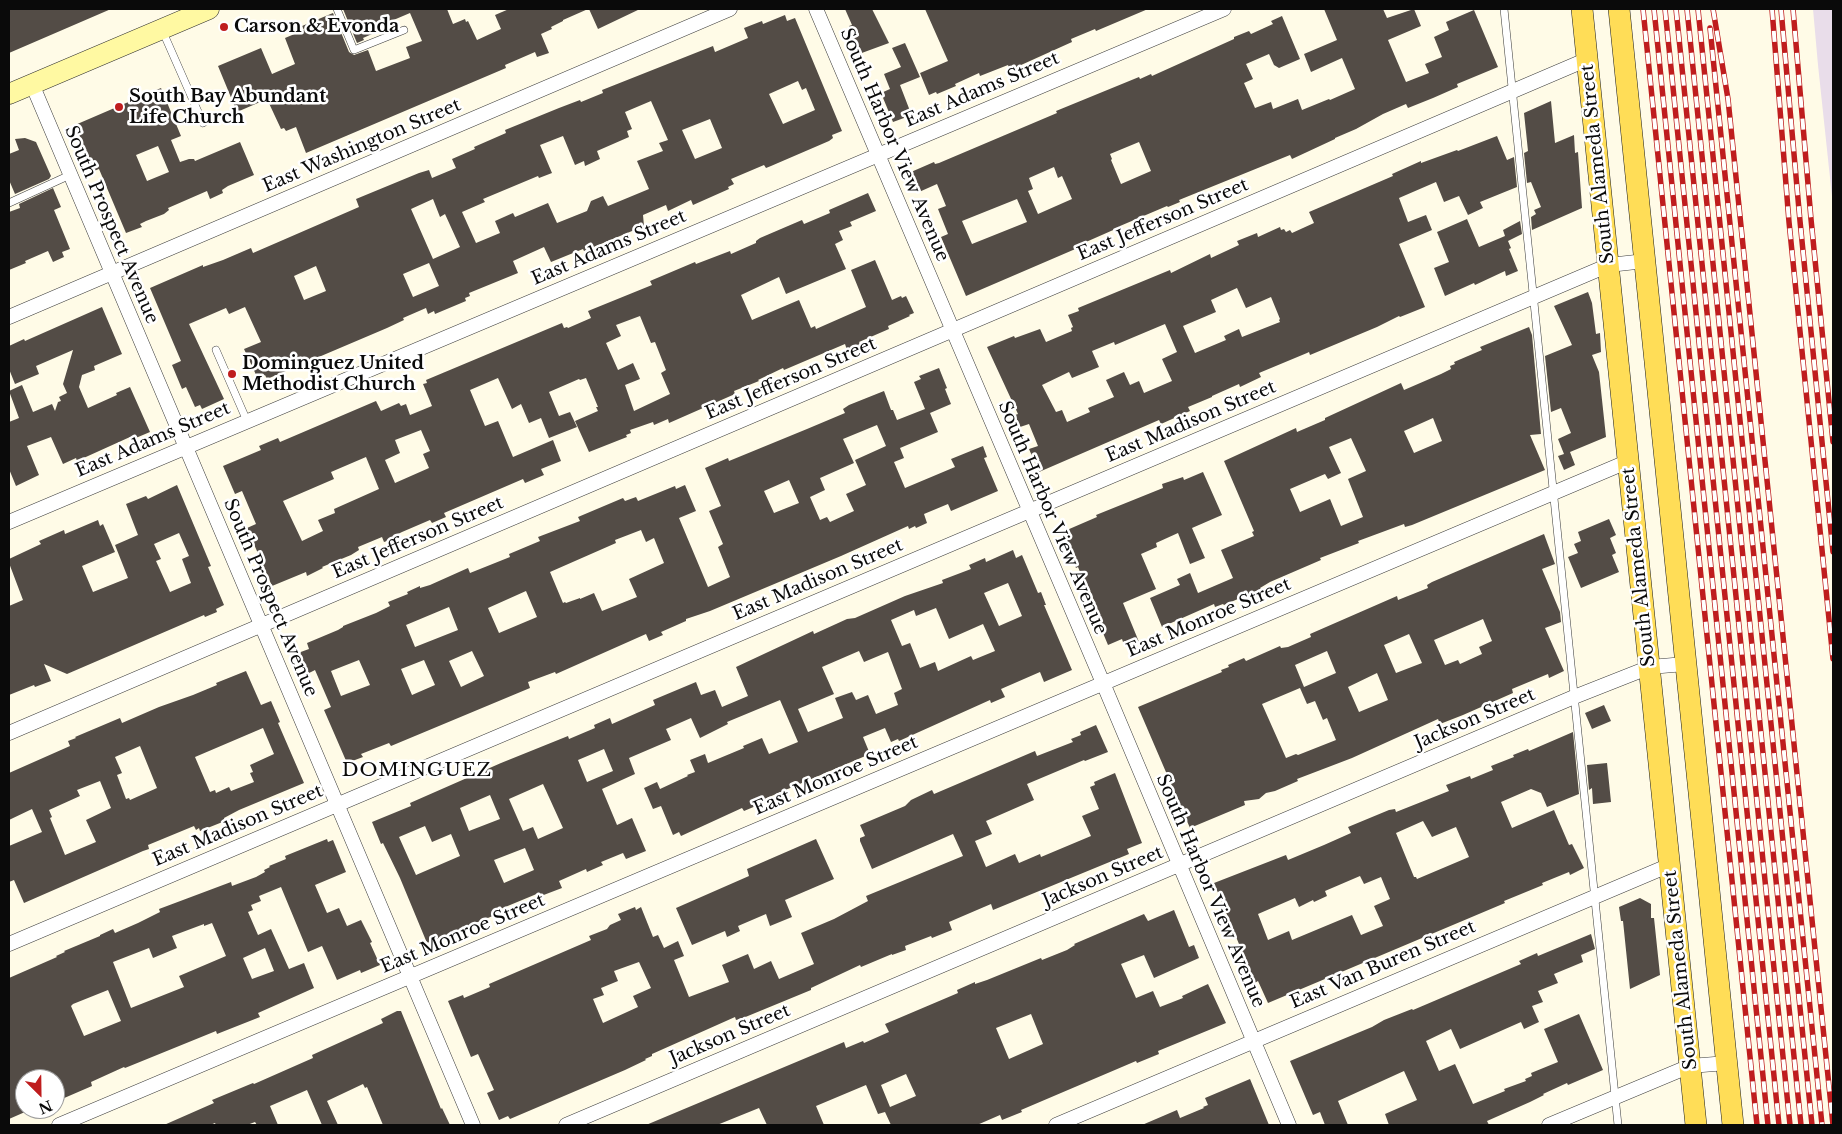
<!DOCTYPE html>
<style>
body{margin:0}
#map{position:relative;width:1842px;height:1134px;overflow:hidden;background:#fffbe7;font-family:"Libre Baskerville",serif}
canvas{display:block}
.frame{position:absolute;inset:0;border:10px solid #0a0a0a;pointer-events:none}
.north{position:absolute;left:15px;top:1069px;width:50px;height:50px;box-sizing:border-box;background:#fff;border:1px solid #9d9d9d;border-radius:50%;rotate:157deg;font-size:14px;font-weight:700;line-height:20px;text-align:center;color:#0a0a0a}
.north::after{content:'';display:block;margin:auto;width:18px;height:22px;background:#bf1d1e;clip-path:polygon(50% 0,100% 100%,50% 72%,0 100%)}
</style>
<div id="map">
<canvas width="1842" height="1134"></canvas>
<div class="frame"></div>
<div class="north">N</div>
</div>
<script>
const g = document.querySelector('canvas').getContext('2d');
g.lineJoin = 'round';
function paint(path, color) { g.fillStyle = color; g.fill(path, 'evenodd'); }
function strokePath(path, color, width, dash) { g.strokeStyle = color; g.lineWidth = width; g.lineCap = dash ? 'butt' : 'round'; g.setLineDash(dash || []); g.stroke(path); }
function write(font, color, halo, rows, align = 'center') {
  g.font = font + ' "Libre Baskerville",serif'; g.lineWidth = 5; g.setLineDash([]); g.textBaseline = 'middle'; g.strokeStyle = halo; g.fillStyle = color; for (const [text, x, y, turn = 0] of rows) {
    g.save(); g.translate(x, y); g.rotate((+turn || 0) * Math.PI / 180); g.textAlign = isNaN(turn) ? turn : align; if (halo) g.strokeText(text, 0, 0); g.fillText(text, 0, 0); g.restore();
  }
}
const industrial = new Path2D(`
 M1813 9H1833V206L1818 65Z`);
const building = new Path2D(`
 M9 9H111L9 53Z
 M343 9H447L453 24 465 19 466 22 468 21 477 40 501 29 495 15 509 9H588L563 20V21L551 27 552 29 541 34 549 53 537 57 535 52 505 65 506 68 306 153 296 127 286 131 284 128 281 129 267 99 237 112 218 66 261 48 272 74 295 64 285 38 304 30 302 26 333 13 349 52 354 55 368 50 376 71 410 58 406 47 422 41 410 13 370 30 372 34 363 38 364 40 357 43Z
 M589 9H640L598 29Z
 M845 9H872L889 43 859 54 849 26 852 25Z
 M925 9H1148L1096 31 1095 29 1071 39 1072 42 1010 70 1008 65 980 76 979 73 955 84 956 86 937 94 936 92 929 95 920 73 948 61Z
 M1324 9H1383L1387 18 1414 9 1421 26 1388 40 1406 82 1429 73 1425 64 1442 57 1434 37 1449 30 1446 22 1474 10 1498 67 1457 84 1458 87 1433 98 1408 108 1406 104 1383 114 1356 129 1335 138V139L1292 159 1290 155 1179 200 1180 202 1168 207 1167 206 1120 226V227L1086 242 1087 244 1080 247 966 296 941 237 948 234 938 209 946 206 937 184 919 192 911 172 934 162 935 164 939 163 1057 113 1056 111 1139 77 1140 79 1151 74 1152 76 1234 39V37L1249 31 1251 34 1273 24 1271 21 1282 16 1300 59 1279 68 1274 65 1269 54 1246 64 1253 79 1244 83 1255 108 1271 102 1273 109 1298 99 1302 110 1329 99 1330 100 1355 89 1342 58 1311 72 1304 54 1337 40ZM1139 142 1151 171 1121 184 1111 160 1112 159 1110 154ZM1054 167 1058 178 1062 176 1072 199 1038 214 1028 191 1033 189 1029 178ZM1017 199 1027 222 972 244 962 221Z
 M785 15 787 21 795 18 842 131 832 135 833 138 829 141 771 166 766 168 764 165 731 179 734 184 728 187 729 189 693 205 691 200 668 211 666 205 643 215 644 226 584 251 583 249 551 262 544 247 513 261 518 273 469 293 470 296 465 298 466 301 435 314 434 311 428 314 426 308 403 318 404 320 387 328 267 379 265 375 258 379 244 349 261 342 245 307 229 314 226 308 189 324 224 399 202 409 200 405 195 407 186 387 182 389 172 365 181 361 150 288 203 265V267L223 260 251 248 253 253 283 240 359 207 356 199 419 173 429 170 432 178 456 168 452 159 475 149 474 147 506 133 505 130 559 108 580 100 581 102 603 93 602 90 713 46 715 52 748 38 744 28 762 21 763 24ZM798 81 802 90 806 88 815 110 783 124 769 94ZM651 101 668 140 659 143 663 151 637 161 649 189 608 206 603 196 591 201 587 211 557 223 548 203 515 217 513 213 495 221 500 233 476 243 462 212 485 202 483 199 538 176 539 178 552 173 540 145 563 136 575 165 584 161 585 166 600 159 597 151 629 137 627 131 632 129 625 112ZM710 119 722 148 695 159 682 130ZM433 199 440 217 445 214 460 247 433 259 411 209ZM429 263 439 286 413 297 403 274ZM316 266 326 291 304 300 294 276Z
 M905 43 920 77 900 85 910 111 903 114 904 118 893 122 881 93 890 89 884 74 901 67 892 48Z
 M161 88 181 136 171 140 180 162 189 159H194L195 161 240 142 254 175 228 186 222 190 223 193 210 199 207 191 168 208 169 210 164 214 146 221 140 224 142 227 126 233 99 169 94 171 75 125ZM158 146 169 172 147 181 136 155Z
 M1551 101 1555 143 1574 135 1575 153 1578 152 1582 208 1532 230 1531 217 1536 214 1534 210 1541 207 1531 182 1527 183 1524 153 1528 151 1524 113Z
 M1497 136 1507 160 1514 157 1517 187 1480 202 1483 208 1468 215 1459 196 1444 202 1436 182 1399 198 1408 222 1426 215 1432 230 1399 244 1425 307 1400 317 1399 316 1377 327 1310 355 1309 352 1307 353 1259 373 1261 377 1240 387 1239 384 1212 396V397L1188 407 1190 411 1161 424 1159 420 1039 472 1029 449 1038 446 1029 424 1020 427 1015 415 1018 414 987 347 1014 336 1015 338 1040 329 1046 342 1072 331 1071 328 1073 327 1068 315 1079 311 1078 308 1170 270 1171 273 1210 254 1211 258 1239 245 1237 241 1257 233 1258 237 1280 227 1281 230 1284 229 1286 232 1290 230 1292 233 1314 223 1309 212 1393 176 1392 174 1421 161V163L1457 150 1458 151ZM1237 288 1246 308 1271 297 1280 319 1279 320 1280 322 1242 337 1239 329 1224 336 1226 340 1195 353 1183 326 1216 312 1211 300ZM1165 324 1177 352 1162 359 1172 381 1144 393 1139 381 1130 385 1124 372 1106 380 1114 397 1088 408 1090 412 1067 422 1062 410 1056 412 1042 385 1069 372 1072 378 1099 367 1092 351 1114 342 1115 345Z
 M25 138 36 142 51 176 49 179 15 194 9 180V154L19 150 15 139Z
 M53 188 61 207 54 210 70 249 62 252 64 257 53 262 48 251 25 261 26 263 9 270V212L20 208 19 204Z
 M868 193 876 211 850 222 852 226 839 231 843 240 835 244 846 269 786 294 779 277 741 295 752 320 799 300 811 328 815 326 816 329 866 307 851 270 875 260 892 300 901 296 902 298 906 296 914 313 909 315 910 316 888 326 889 329 859 342 861 345 847 350 845 344 784 370 783 368 758 380 759 381 734 391 735 394 669 423 668 419 654 425 653 422 630 430 631 433 626 435 627 437 589 452 575 421 598 411 596 407H598L586 378 580 380 579 379 549 392 559 416 570 412 577 427 549 438 541 418 529 423 521 404 512 409 498 378 470 390 485 426 498 421 513 457 553 440 561 461 541 469 544 475 525 483 523 479 444 513 446 517 432 523 430 520 402 532 398 534 399 537 384 542 382 537 358 547 359 550 351 555 322 567 323 568 307 576 306 572 272 586 247 528 256 524 242 491 235 494 223 466 261 450 259 446 278 438 280 442 376 401 381 411 399 403 401 406 406 404 410 415 432 406 423 384 427 383 426 380 562 323 564 328 567 327 568 328 591 318 588 311 652 285 650 281 695 262 696 264 730 251 731 254 756 243V241L760 238 802 220 804 224 830 213 829 210ZM640 316 651 343 655 342 666 370 661 373 670 394 634 411 625 385 640 379 633 363 618 370 606 343 621 336 616 325ZM421 430 430 451 423 454 429 468 395 483 385 460 400 453 395 440ZM366 457 379 489 334 509 335 513 318 520 323 531 302 541 283 501 334 479 331 472Z
 M1467 219 1479 247 1505 236 1503 230 1520 221 1522 234 1508 241 1511 248 1509 249 1518 271 1506 276 1505 271 1475 285 1474 283 1445 296 1434 268 1449 262 1437 232Z
 M1588 292 1592 303 1596 334 1600 333 1601 352 1592 355 1599 372 1606 437 1570 452 1575 465 1564 470 1558 456 1564 454 1558 439 1571 433 1561 408 1551 412 1545 356 1572 345 1554 306Z
 M102 307 122 354 94 366 95 370 82 375 79 387 88 408 117 395 116 393 130 387 150 432 131 440 130 437 77 461 76 458 63 464 51 437 27 446 39 475 16 486 9 469V422L19 418 9 391 22 385 33 412 52 404 55 411 58 402 61 401 59 397 67 393 63 384 73 350 36 366 39 374 15 384 9 369V346L24 339 25 341Z
 M1529 327 1532 335 1541 434 1530 435 1545 470 1412 525 1405 527 1404 524 1358 541 1359 543 1320 558 1321 560 1270 582 1260 588 1261 589 1224 605 1223 604 1215 607 1214 604 1162 627 1150 598 1180 585 1177 579 1190 573 1198 593 1233 578 1221 550 1254 536 1252 532 1254 531 1224 461 1296 428 1297 432 1325 420V418L1401 383 1404 390 1441 374 1451 369 1450 366 1455 364 1454 362 1482 350 1480 347ZM1433 418 1442 441 1414 453 1404 431ZM1351 438 1366 471 1348 479 1363 517 1341 526 1330 499 1300 512 1290 489 1325 474 1328 479 1341 473 1329 447Z
 M939 368 947 388 945 389 951 404 930 413 938 432 900 448 904 458 894 462 905 488 955 467 951 459 983 446 987 457 984 458 998 491 951 511 948 504 924 514 927 523 916 528 915 526 909 529 908 526 841 556 710 611 686 619V621L661 632 663 635 649 641 646 634 556 674 555 672 528 682 530 688 391 746 389 743 361 754 363 757 347 763 324 710 331 707 315 670 305 675 298 659 300 658 298 653 309 649 307 643 338 630 343 627V626L376 613 390 606 388 602 408 594 407 592 420 586V588L430 585 468 568 470 573 510 557 509 554 540 541 538 537 580 521 578 517 623 498 625 501 636 497 638 501 675 486 676 489 685 485 696 511 679 518 708 587 730 577 718 547 723 544 709 511 721 506 705 468 728 458 729 461 807 429 845 413 843 409 849 405 884 391 891 410H893L897 420 925 409 914 382 921 379 919 376ZM877 425 886 446 855 460 866 485 846 494 854 511 830 522 827 517 820 520 810 497 825 490 820 478 854 463 843 439ZM789 480 799 503 774 513 764 491ZM641 530 646 542 654 538 664 563 629 579 637 597 602 611 594 593 580 599V598L566 603 565 602 563 603 550 572 616 543 615 540ZM526 591 537 617 499 633 488 608ZM449 607 458 630 415 647 406 625ZM472 651 484 676 461 687 449 661ZM359 660 370 685 341 696 331 671ZM424 660 435 685 412 695 401 669Z
 M1203 472 1222 515 1192 528 1205 558 1190 564 1178 533 1156 543 1157 547 1141 554 1156 589 1123 603 1139 642 1128 647 1125 641 1123 642 1122 639 1108 645 1095 614 1099 613 1089 588 1087 589 1078 567 1076 568 1060 533 1097 517 1096 515 1163 488 1162 484 1183 477 1184 480Z
 M177 485 211 566 208 567 224 605 216 609 217 612 205 617 204 615 67 674 44 664 51 681 35 687 34 685 9 695V606L23 600 9 563V559L41 544 39 541 64 530 65 534 98 520 100 526 103 524 115 552 82 566 93 592 128 578 115 545 138 535 126 504 146 496 148 499ZM179 533 189 556 182 559 191 583 170 592 156 561 161 559 154 544Z
 M1609 519 1616 535 1610 538 1616 553 1612 555 1619 572 1581 588 1568 557 1578 553 1574 544 1581 541 1578 532Z
 M1544 534 1555 564 1542 569 1560 612 1561 622 1545 628 1564 671 1549 678 1548 674 1512 689 1513 693 1463 715 1440 724 1438 719 1352 758 1297 779 1298 781 1275 791 1266 793 1259 799 1244 801 1245 805 1190 828 1138 707 1222 672 1221 670 1229 667 1228 665 1244 658 1246 661 1280 646 1281 648 1288 647 1311 637 1310 634 1397 596 1398 600 1428 588 1427 585 1432 582ZM1483 619 1492 641 1479 647 1482 654 1460 664 1458 660 1445 665 1434 640ZM1409 634 1422 663 1396 673 1384 645ZM1327 651 1336 673 1304 687 1295 665ZM1377 673 1388 700 1359 712 1348 687ZM1300 688 1307 704 1315 701 1323 720 1327 718 1336 740 1298 755 1296 754 1286 758 1262 704Z
 M1013 550 1016 558 1022 555 1038 593 1041 592 1046 605H1044L1072 670 1044 682 1040 672 1001 689 1005 697 991 703 990 700 899 741 898 739 891 742 885 728 863 737 870 754 762 800 763 803 744 811 742 808 681 836 679 832 673 835 661 806 653 809 644 788 657 782 660 789 688 776 687 775 695 772 690 760 705 754 708 763 744 748 743 746 762 738 769 754 798 742 780 700 727 722 728 724 700 738 691 718 666 729 671 740 629 758 635 774 602 789 617 825 632 818 646 851 626 859 623 853 601 862 603 865 587 872 586 869 559 881 562 888 541 896 539 893 498 910 500 913 427 943 400 878 383 843 381 844 372 822 411 806 410 803 501 763 568 736 569 739 595 728 594 725 610 718 612 724 655 705 653 700 696 682 701 695 715 690 722 707 748 696 736 667 813 631 814 634 847 619 855 618 905 596 943 583 942 580 971 569 969 565 985 558 986 562ZM1008 583 1022 616 999 626 984 593ZM936 608 949 639 983 624 995 651 973 660 971 656 938 671 935 662 920 668 910 643 902 646 891 620 914 610 916 616ZM859 651 864 662 888 652 902 689 894 693 898 705 876 714 868 695 856 700 852 692 835 698 843 718 808 732 798 709 834 694 822 667ZM604 749 613 771 587 782 578 760ZM543 784 563 828 538 839 533 827 523 831 509 799ZM490 795 500 819 469 831 460 808ZM425 826 432 842 451 834 460 856 416 875 399 837ZM525 848 534 870 504 883 494 860Z
 M246 671 261 705 271 701 280 722 278 723 304 783 239 810 224 818 225 821 200 831 199 828 196 830 194 826 148 845 149 849 143 851 24 903 14 880 9 882V846L42 832 32 809 9 820V773L70 746 68 741 76 738 75 737 120 718 122 723 159 707 193 695 217 685 216 683ZM263 728 274 754 250 765 253 772 250 773 254 782 231 791 229 787 216 793 215 790 210 792 195 757ZM140 746 157 788 130 800 129 798 126 799 117 775 122 773 115 757ZM100 781 111 808 86 820 96 842 65 855 50 818 52 817 49 810 80 796 77 790Z
 M1604 705 1611 721 1592 729 1585 713Z
 M1096 725 1108 752 1085 761 1084 760 1027 784 1034 800 986 821 992 834 975 841 986 867 1015 854 1019 863 1040 854 1041 857 1091 836 1082 816 1099 809 1090 787 1095 785 1094 782 1115 773 1142 843 1127 849 1129 854 993 910 991 904 949 922 952 930 932 938 931 936 905 946 906 950 892 955V954L861 967 860 965 811 988V990L743 1018 736 1020 735 1017 652 1054V1056L645 1059 646 1060 625 1070 510 1119 508 1116 499 1120 487 1093 494 1090 478 1054 471 1057 448 1001 463 995 464 998 490 987 489 984 591 940 589 936 607 929 610 925 621 920 618 914 635 907 636 910 641 907 653 937 658 935 664 948 678 941 684 956 674 960 689 997 729 982 722 965 748 954 754 969 771 961 779 979 814 964 801 933 834 919 868 901 866 896 963 856 953 834 872 869 860 841V838L865 836 860 825 905 806 911 800 932 790 934 794 1035 751 1037 756 1073 742 1071 739 1081 735 1080 732ZM639 962 651 988 633 996 638 1007 603 1023 593 999 604 995 601 988 618 981 614 971Z
 M1573 732 1579 794 1547 807 1541 793 1531 789 1501 802 1512 828 1554 810 1569 845 1572 844 1584 868 1570 875 1569 872 1542 883 1543 885 1504 901 1505 903 1268 1003 1258 981 1253 984 1245 967 1248 966 1214 883 1286 855 1288 860 1324 845 1351 833 1348 827 1389 810 1395 809 1396 812 1449 791 1446 785 1470 776 1471 779 1493 770 1491 766 1514 757 1513 755 1528 749 1529 751ZM1423 821 1432 837 1456 827 1469 857 1417 879 1416 877H1414L1396 833ZM1360 876 1364 884 1381 877 1390 899 1374 906 1383 926 1361 935 1352 915 1292 940 1289 931 1268 940 1258 914 1295 898 1299 907 1313 900 1314 902 1327 896 1325 891Z
 M1607 763 1611 802 1593 804 1592 788 1589 790 1587 765Z
 M327 839 328 842 333 840 346 872 315 885 327 913 339 908 347 926 361 920 372 942 370 943 380 965 361 973 360 970 337 980 322 946 308 952 281 887 259 896 261 901 251 905 253 910 248 912 258 935 271 929 289 969 304 963 314 988 258 1013 260 1017 217 1034 216 1031 125 1068 124 1067 91 1082 92 1086 55 1102V1079H25V1112L9 1119V978L57 957 56 956 65 952 64 951 100 936V935L113 929 115 933 138 923 160 912 159 909 231 882 232 886 256 877 265 872 264 870 270 867 269 866 286 859 285 856ZM212 923 226 956 179 976 184 987 131 1008 113 962 149 948 153 958 177 948 172 936 204 924V926ZM265 948 274 971 252 979 243 958ZM108 990 121 1021 84 1036 71 1006 73 1004Z
 M816 839 834 879 785 900 792 917 770 926 766 914 738 926 740 931 727 937 725 931 692 945 676 908 749 876 747 869Z
 M1640 898 1651 904V918H1654L1660 975 1630 989 1623 921H1621L1619 907Z
 M1174 910 1189 947 1194 945 1199 958 1154 978 1144 955 1121 964 1136 998 1153 991 1160 1007 1183 998 1182 996 1208 984 1226 1023 1158 1051 1159 1054 1137 1063 1136 1061 1021 1110 1022 1112 1002 1120 1000 1115 977 1125H891L885 1112 878 1114 866 1085 816 1106 824 1125H767L759 1108 717 1125H646L844 1042 846 1048 863 1041 864 1043 889 1032 885 1024 958 993 957 990 975 982V984L987 980 1041 958 1042 960 1067 950 1075 945 1074 944 1144 914 1148 921ZM1031 1014 1043 1044 1009 1059 996 1028ZM906 1074 916 1096 890 1107 881 1085Z
 M1591 934 1595 949 1581 955 1583 962 1554 974 1558 983 1538 991 1543 1002 1532 1006 1539 1022 1524 1029 1521 1022 1460 1049 1451 1029 1426 1041 1439 1071 1455 1064 1473 1104 1505 1091 1504 1089 1526 1081 1525 1079 1532 1076 1531 1073 1558 1062 1544 1029 1579 1014 1603 1070 1568 1085 1567 1083 1543 1094 1544 1095 1530 1102 1487 1121 1489 1125H1389L1385 1114 1417 1100 1404 1071 1338 1101 1348 1125H1325L1320 1112 1313 1115 1290 1061 1372 1027 1384 1020 1412 1009 1413 1010 1521 964 1519 961 1537 953 1538 956Z
 M397 1011H401L441 1109 442 1108 450 1125H383L367 1087 365 1088 363 1084 327 1101 338 1125H322L307 1090 270 1106 278 1125H257L255 1122 247 1125H216L215 1123 210 1125H164L214 1103 212 1100 253 1083 254 1084 313 1058 312 1055 383 1023 381 1019Z
 M1250 1079 1269 1125H1142L1177 1110 1180 1118 1204 1108 1203 1107 1208 1105 1205 1098Z`);
const lane = new Path2D(`
 M337 9 354 50 404 30
 M1504 9 1618 1125
 M163 32 203 123
 M9 203 70 175
 M216 350 247 421`);
const street = new Path2D(`
 M816 9 1103 683 1289 1125
 M32 84 473 1125
 M9 317 730 9
 M9 522 1224 9
 M9 733 1588 59
 M9 944 1609 265 1645 261
 M59 1125 1629 461
 M566 1125 1574 697 1650 667 1685 664
 M1056 1125 1670 865
 M1549 1125 1690 1066 1727 1063`);
const secondary = new Path2D(`
 M9 94 209 9`);
const primary = new Path2D(`
 M1582 9 1696 1125
 M1619 9 1733 1125`);
const rail = new Path2D(`
 M1643 9 1757 1125
 M1654 9 1768 1125
 M1665 9 1779 1125
 M1676 9 1790 1125
 M1687 9 1801 1125
 M1698 9 1812 1125
 M1713 9 1728 99 1833 1125
 M1772 9 1789 222 1833 659
 M1781 9 1800 221 1833 552
 M1793 9 1811 219 1833 442
 M1710 28 1822 1125`);
const markers = [
 [224,27,5,"#bf1d1e"],
 [119,107,5,"#bf1d1e"],
 [232,374,5,"#bf1d1e"]
];
const poiNames = [
 ["Carson & Evonda",234,27],
 ["South Bay Abundant",129,97],
 ["Life Church",129,118],
 ["Dominguez United",242,364],
 ["Methodist Church",242,385]
];
const streetNames = [
 ["East Adams Street",982,90,-23],
 ["South Harbor View Avenue",894,145,67],
 ["East Washington Street",362,146,-23],
 ["South Alameda Street",1598,164,-96],
 ["East Jefferson Street",1163,220,-23],
 ["South Prospect Avenue",111,225,67],
 ["East Adams Street",609,248,-23],
 ["East Jefferson Street",791,379,-23],
 ["East Madison Street",1191,422,-23],
 ["East Adams Street",153,440,-23],
 ["South Harbor View Avenue",1052,518,67],
 ["East Jefferson Street",418,538,-23],
 ["South Alameda Street",1639,567,-96],
 ["East Madison Street",818,580,-23],
 ["South Prospect Avenue",270,598,67],
 ["East Monroe Street",1209,618,-23],
 ["Jackson Street",1475,719,-23],
 ["East Monroe Street",836,776,-23],
 ["East Madison Street",238,826,-23],
 ["Jackson Street",1103,877,-23],
 ["South Harbor View Avenue",1210,891,67],
 ["East Monroe Street",463,934,-23],
 ["East Van Buren Street",1383,965,-23],
 ["South Alameda Street",1681,970,-96],
 ["Jackson Street",730,1035,-23]
];
const neighbourhoodNames = [
 ["DOMINGUEZ",417,771]
];
paint(industrial, '#e9ddea');
paint(building, '#534c46');
strokePath(lane, '#3d3d3d', 8);
strokePath(street, '#3d3d3d', 15);
strokePath(secondary, '#2c2c2c', 21);
strokePath(primary, '#1b1b1b', 22);
strokePath(lane, '#fff', 7);
strokePath(street, '#fff', 14);
strokePath(secondary, '#fff9a2', 20);
strokePath(primary, '#ffdd57', 21);
strokePath(rail, '#bf1d1e', 5.5);
strokePath(rail, '#fff', 4, [11]);
for (const [x, y, r, color] of markers) { const dot = new Path2D(); dot.arc(x, y, r, 0, 2 * Math.PI); g.fillStyle = color; g.fill(dot); strokePath(dot, '#fff', 2); }
write('bold 18px', '#0a0a0a', '#fff', poiNames, 'left');
write('18px', '#0a0a0a', '#fff', streetNames);
g.letterSpacing = '1px';
write('19px', '#0a0a0a', '#fff', neighbourhoodNames);
g.letterSpacing = '0px';
</script>
